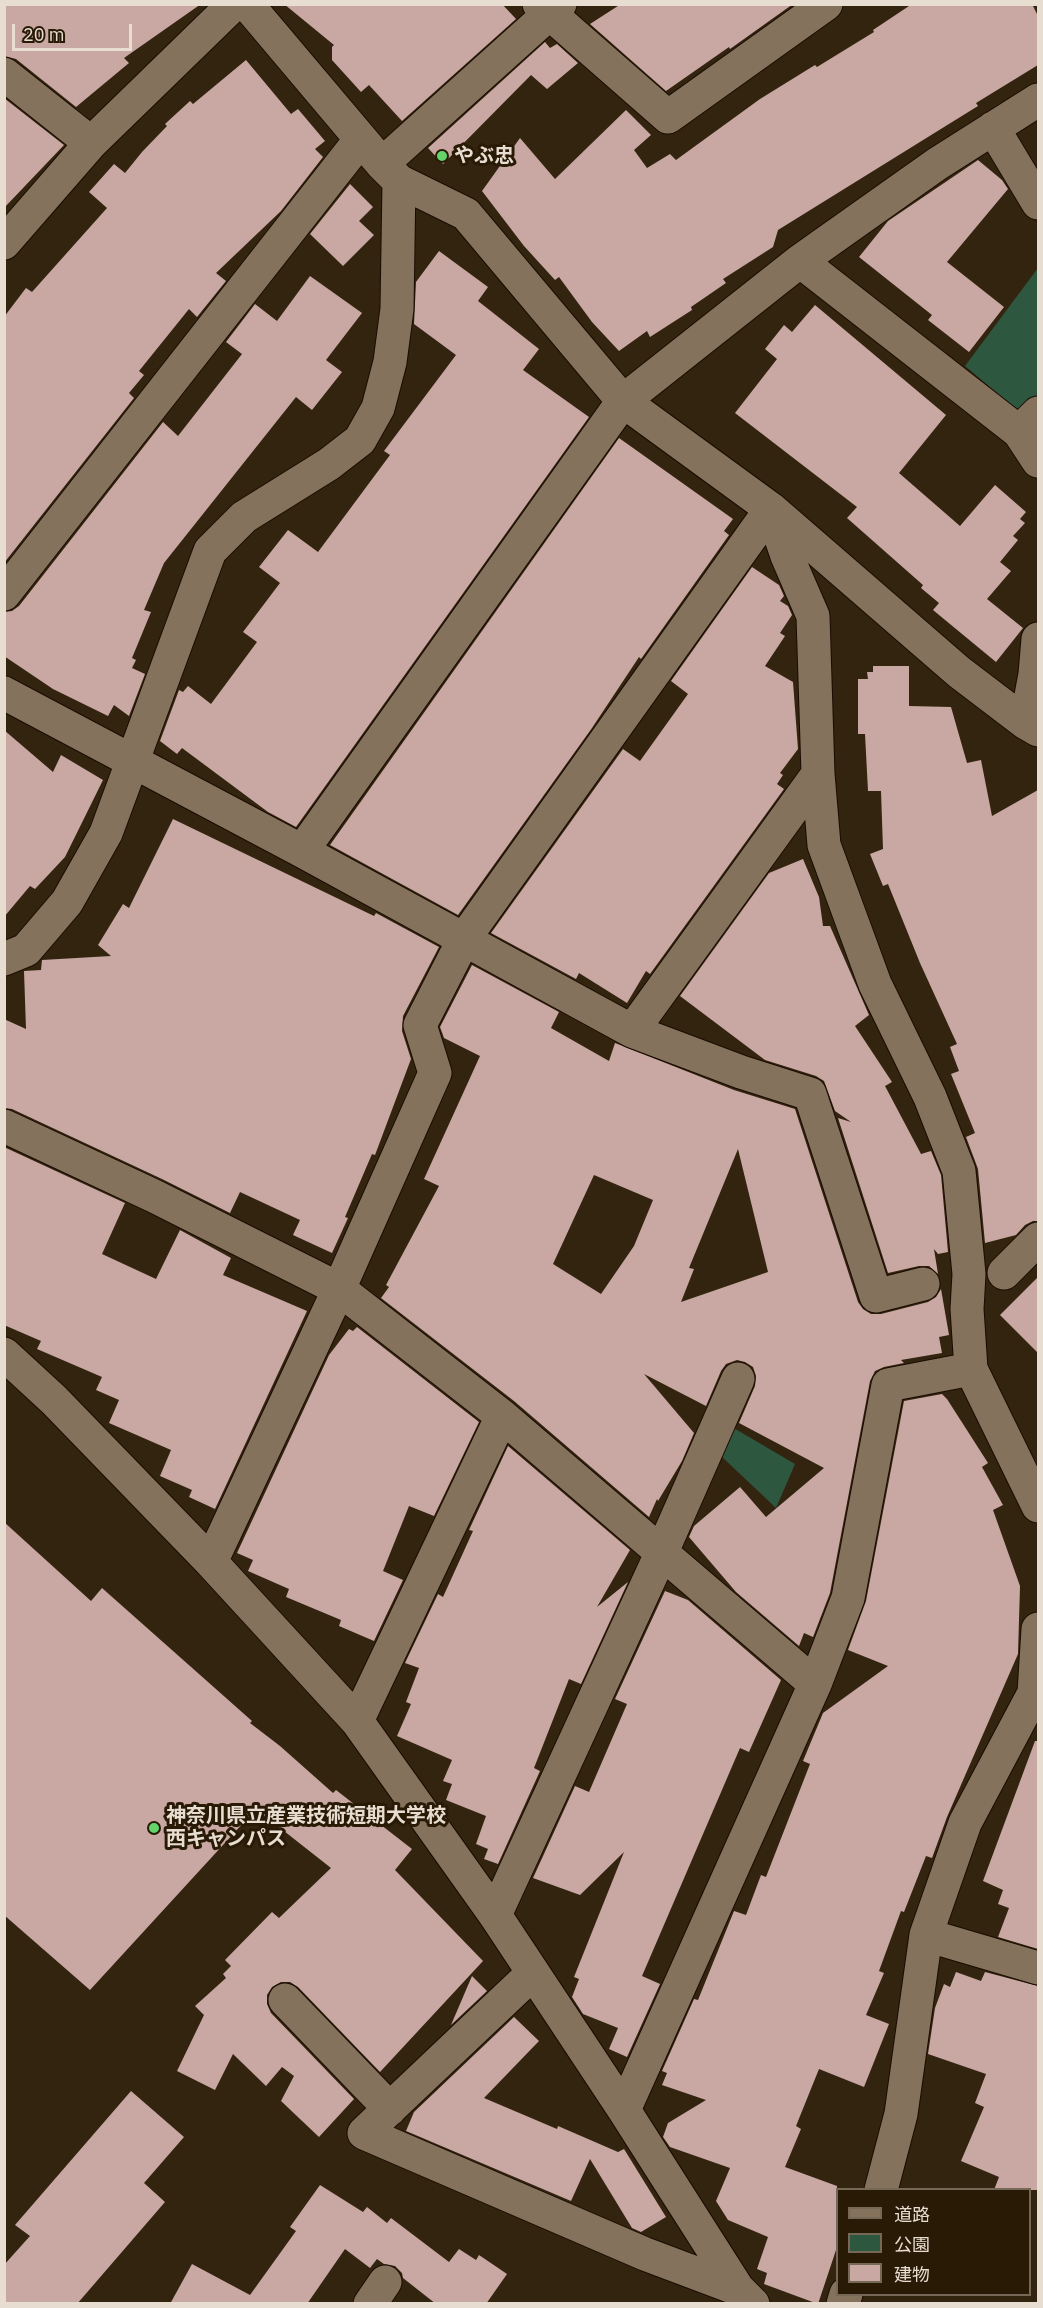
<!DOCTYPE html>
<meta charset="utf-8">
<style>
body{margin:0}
#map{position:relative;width:1043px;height:2308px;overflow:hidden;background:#332410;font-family:"IBM Plex Sans","Noto Sans JP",sans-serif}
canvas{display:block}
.frame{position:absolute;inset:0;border:6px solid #e8ddd1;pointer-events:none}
.legend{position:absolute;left:836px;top:2188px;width:195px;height:108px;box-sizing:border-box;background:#291a06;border:2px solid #756857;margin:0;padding:8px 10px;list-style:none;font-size:18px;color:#e8ddd1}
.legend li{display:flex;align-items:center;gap:12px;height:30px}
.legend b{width:30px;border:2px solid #756857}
.scale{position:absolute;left:12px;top:24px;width:120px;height:27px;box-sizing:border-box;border:3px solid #e8ddd1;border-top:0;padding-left:8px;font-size:18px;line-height:21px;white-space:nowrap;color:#e8ddd1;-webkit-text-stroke:4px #291a06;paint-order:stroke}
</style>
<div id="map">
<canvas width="1043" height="2308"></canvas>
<div class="frame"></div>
<ul class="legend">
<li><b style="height:8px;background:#84725c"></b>道路</li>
<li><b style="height:16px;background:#2e5740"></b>公園</li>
<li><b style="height:16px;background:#c9a8a3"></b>建物</li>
</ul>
<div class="scale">20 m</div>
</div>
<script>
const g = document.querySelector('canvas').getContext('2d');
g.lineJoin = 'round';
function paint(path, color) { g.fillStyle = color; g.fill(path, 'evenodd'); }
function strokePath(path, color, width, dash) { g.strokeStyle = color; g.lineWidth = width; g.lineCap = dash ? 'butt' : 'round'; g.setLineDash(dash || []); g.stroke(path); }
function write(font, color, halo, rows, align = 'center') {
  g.font = font + ' "IBM Plex Sans","Noto Sans JP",sans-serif'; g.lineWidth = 6; g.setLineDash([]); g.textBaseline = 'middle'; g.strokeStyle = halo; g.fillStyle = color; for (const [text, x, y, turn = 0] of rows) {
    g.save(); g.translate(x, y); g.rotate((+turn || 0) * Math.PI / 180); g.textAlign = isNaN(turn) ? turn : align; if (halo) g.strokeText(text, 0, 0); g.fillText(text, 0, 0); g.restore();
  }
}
const green = new Path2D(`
 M1038 268V394L1022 414 965 366Z
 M732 1427 795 1464 776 1508 720 1455Z`);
const building = new Path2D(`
 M4 4H201L124 58 129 63 76 107 16 59 4 56Z
 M284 4H502L516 19 402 121 369 85 361 92 332 60V47L334 45Z
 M621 4H793L730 49 729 47 666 91 590 24Z
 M912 4H1032L1038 16V65L976 103 978 106 957 119 778 230 773 247 723 279 726 283 691 307 692 310 650 337 647 331 619 351 592 322 559 277 555 280 524 246 482 191 520 138 555 179 626 110 651 135 634 150 647 168 670 154 676 160 760 99 815 65 817 67 874 32 873 30Z
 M545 42 550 48 557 44 578 63 547 89 531 75 443 164 428 148Z
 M246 60 291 114 298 109 325 141 315 149 323 157 281 211 216 273 226 281 197 317 189 309 139 371 144 375 129 393 134 398 4 563V317L26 288 32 292 107 208 89 192 114 164 125 173 142 152 167 126 165 124 190 101 193 104Z
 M4 98 64 145 4 208Z
 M978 160 1002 180 1008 189 947 262 1004 307 969 352 928 320 932 315 859 257 888 221Z
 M350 184 373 207 359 221 374 235 343 266 310 234Z
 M439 251 488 287 478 301 539 349 523 370 589 417 296 827 268 812 182 748 177 754 160 741 179 690 183 692 188 686 211 704 257 642 243 632 280 583 259 567 288 530 318 552 390 455 384 451 456 355 414 324 416 282Z
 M310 276 362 313 326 360 342 372 312 410 296 397 164 563 144 610 151 612 132 658 136 660 132 668 145 674 129 716 114 705 108 716 53 689 4 656V612L12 611 19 606 163 422 178 436 242 354 226 342 255 304 277 321Z
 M815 305 946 415 899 473 960 526 995 485 1026 512 1020 519 1025 523 1013 536 1018 540 1000 562 1011 571 987 599 1023 628 996 662 933 610 939 603 921 588 923 585 847 518 857 507 735 413 777 359 765 349 784 325 792 332Z
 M619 438 733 519 724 531 729 535 641 659 639 657 592 728 458 915 330 845Z
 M752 567 779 585 784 596 780 601 788 606 792 615 780 633 785 636 765 666 793 682 798 749 780 773 783 775 777 784 784 789 650 974 646 971 627 1003 579 973 576 979 491 933 623 749 640 761 688 694 671 681Z
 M873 666H909V706L951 707 967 763 981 760 992 816 1038 790V1221H1033L1025 1225 1016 1235 985 1243 978 1169 966 1137 975 1133 951 1074 959 1071 950 1047 957 1044 920 963 888 884 883 886 870 854 883 849 881 791H868L865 734H858V679H868L867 672H873Z
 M4 730 53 772 61 755 103 780 65 857 35 889 30 886 4 917Z
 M173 819 374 916 376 913 439 947 403 1016 402 1031 411 1059 375 1155 372 1154 345 1217 348 1218 332 1253 293 1235 300 1220 240 1192 230 1213 162 1179 12 1109 4 1108V1019L26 1029 24 971 41 970 42 960 111 956 98 945 123 904 129 908Z
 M803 859 819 897 823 926H830L869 1015 855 1026 892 1082 885 1086 921 1154 931 1151 941 1175 948 1252 938 1254 934 1249 938 1274 929 1266H919L888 1273 838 1118 851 1122 835 1111 824 1081 816 1076 765 1060 680 996 769 873Z
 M472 965 559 1012 551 1028 609 1061 615 1043 734 1090 795 1109 858 1302 863 1309 871 1314H881L928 1302 936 1297 941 1289 949 1335 939 1337 942 1353 901 1360 904 1363 884 1367 875 1371 870 1381 830 1593 813 1637 804 1633 799 1646 736 1592 689 1537 694 1526 740 1487 766 1517 824 1468 739 1423 755 1386 756 1376 753 1367 745 1362 737 1360 726 1364 721 1371 706 1406 644 1374 694 1433 682 1461 658 1501 657 1499 649 1517 514 1401 381 1298 389 1287 386 1285 439 1186 424 1179 480 1056 444 1038 440 1027ZM738 1149 768 1272 681 1302 694 1269 689 1268ZM594 1175 653 1200 634 1246 601 1294 553 1264Z
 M4 1147 125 1203 102 1254 156 1279 180 1230 231 1258 223 1275 307 1311 215 1509 189 1497 192 1490 160 1476 171 1450 109 1423 119 1400 96 1390 102 1377 37 1349 41 1341 4 1325Z
 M1038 1277V1353L1000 1315Z
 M357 1327 479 1422 434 1516 409 1506 383 1571 403 1580 374 1641 339 1626 341 1620 286 1597 289 1589 248 1571 253 1560 237 1553 329 1355 349 1329 353 1331Z
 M942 1394 947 1399 988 1463 982 1467 1003 1505 993 1510 1020 1586 1018 1654 947 1817 932 1858 926 1856 904 1912 901 1911 879 1971 884 1973 866 2015 889 2024 864 2087 819 2069 796 2126 801 2129 785 2167 837 2186V2247L818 2304 764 2284 767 2273 757 2269 768 2237 728 2220 716 2201 730 2168 670 2147 663 2137 668 2123 706 2100 662 2085 667 2073 662 2071 694 1999 698 2000 734 1911 746 1915 761 1875 766 1877 810 1764 803 1761 823 1713 888 1666 848 1650 866 1601 904 1401Z
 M508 1446 630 1550 597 1607 628 1582 581 1684 569 1679 534 1768 540 1771 498 1864 484 1859 488 1849 476 1844 486 1816 446 1800 452 1784 443 1781 452 1760 397 1736 411 1704 406 1702 419 1668 405 1663 438 1594 443 1597 473 1531 469 1530Z
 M4 1522 91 1601 102 1588 252 1721 250 1723 280 1746 333 1793 336 1790 412 1849 395 1870 483 1961 380 2072 298 1987 290 1982H281L272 1987 267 1995V2004L271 2013 354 2099 319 2137 281 2101 294 2076 282 2067 266 2086 233 2054 215 2090 177 2071 204 2015 195 2006 226 1978 223 1974 231 1966 225 1960 272 1912 279 1918 331 1868 256 1809 90 1990 4 1915Z
 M665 1591 688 1600 781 1680 749 1752 740 1748 642 1976 660 1984 627 2057 609 2049 618 2028 583 2014 572 1997 579 1979 574 1977 624 1852 580 1895 533 1878 575 1786 589 1792 627 1704 615 1699Z
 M1035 1741H1038V1949L998 1937 1009 1908 998 1904 1003 1890 983 1881Z
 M956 1972 981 1981 985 1972 1038 1986V2190H994L999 2177 961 2161 984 2107 975 2103 986 2074 928 2054 935 2008 944 1984 950 1987Z
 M472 1976 487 1991 451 2025Z
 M514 2017 539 2041 484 2098 557 2129 558 2126 618 2152 624 2149 666 2217 641 2232 632 2228 590 2159 571 2201 406 2131 414 2112Z
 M131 2091 184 2137 144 2183 165 2202 77 2304H4V2265L30 2236 15 2225Z
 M320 2185 363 2212 367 2207 387 2223 391 2218 449 2262 459 2249 476 2260 479 2255 507 2274 486 2304H436L403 2278 402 2273 395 2266 384 2264 377 2259 370 2268 345 2249 307 2304H170L192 2264 250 2295 296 2231 290 2227Z`);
const minor = new Path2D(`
 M247 4 382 164 399 181 466 214 623 401 771 509 959 672 1026 723 1038 730
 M539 4 668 117 826 4
 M4 74 91 143
 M993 128 1038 203
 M382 164 560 4
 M4 243 91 143 234 4
 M800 261 1019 432
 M1038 413 1019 432 1038 461
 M771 509 787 556 813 616 818 774 824 845 875 984 930 1097 959 1171 969 1274 967 1309 971 1369 1038 1506
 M4 594 361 139
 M4 693 302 851 632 1031 741 1072 810 1094 876 1296 923 1284
 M1026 723 1035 674 1038 639
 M302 851 623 401 800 261 937 164 1038 100
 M4 959 26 950 67 902 106 833 210 551 244 517 329 464 360 440 378 408 390 362 397 309 399 181
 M632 1031 818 774
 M4 1126 154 1196 339 1289 502 1416 815 1684
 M1004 1273 1038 1239
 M4 1354 54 1400 211 1562 357 1721 495 1915 624 2110 738 2289 753 2304
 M211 1562 339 1289 435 1073 420 1025 464 939 771 509
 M357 1721 502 1416
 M495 1915 661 1554 738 1379
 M926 1935 1038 1968
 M533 1973 364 2133 645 2254 738 2289
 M285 2000 390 2109
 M624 2110 815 1684 848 1598 888 1385 971 1369
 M881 2190 901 2114 926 1935 965 1823 1034 1693 1038 1629
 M370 2304 385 2282
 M843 2304 846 2294`);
const markers = [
 [442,156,6,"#63d469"],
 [154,1828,6,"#63d469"]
];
const poiNames = [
 ["やぶ忠",454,156],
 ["神奈川県立産業技術短期大学校",166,1816],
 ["西キャンパス",166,1839]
];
paint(green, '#2e5740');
paint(building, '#c9a8a3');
strokePath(minor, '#1a0c00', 35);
strokePath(minor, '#84725c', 33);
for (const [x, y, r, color] of markers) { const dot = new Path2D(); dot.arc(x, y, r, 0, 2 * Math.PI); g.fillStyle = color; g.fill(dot); strokePath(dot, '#291a06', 2); }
write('bold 20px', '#e8ddd1', '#291a06', poiNames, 'left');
</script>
